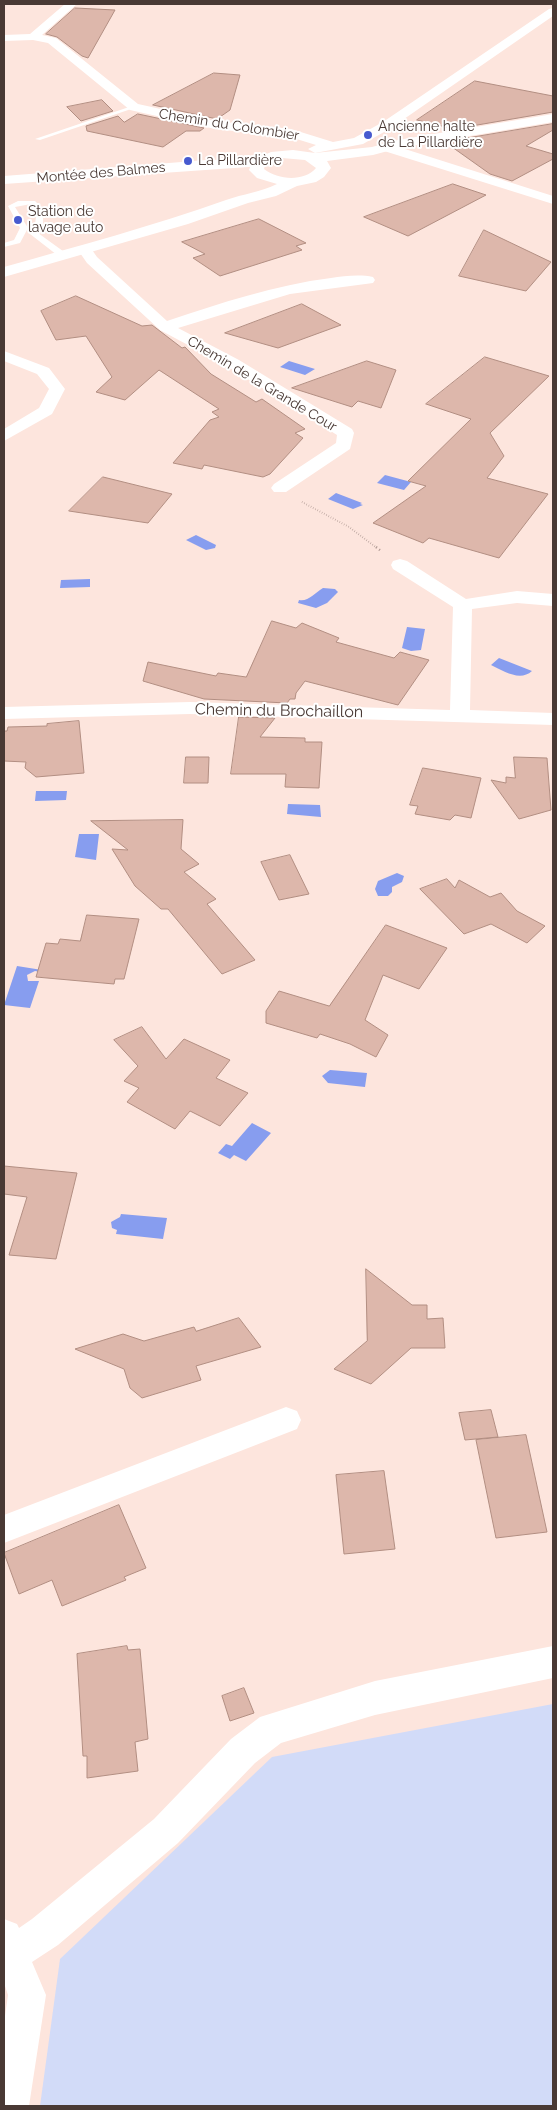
<!DOCTYPE html>
<meta charset="utf-8">
<style>
body{margin:0}
#map{position:relative;width:557px;height:2110px;overflow:hidden;background:#fde5dd;font-family:Raleway,sans-serif}
canvas{display:block}
.frame{position:absolute;inset:0;border:5px solid #493934;pointer-events:none}
</style>
<div id="map">
<canvas width="557" height="2110"></canvas>
<div class="frame"></div>
</div>
<script>
const g = document.querySelector('canvas').getContext('2d');
g.lineJoin = 'round';
function paint(path, color) { g.fillStyle = color; g.fill(path, 'evenodd'); }
function strokePath(path, color, width, dash) { g.strokeStyle = color; g.lineWidth = width; g.lineCap = dash ? 'butt' : 'round'; g.setLineDash(dash || []); g.stroke(path); }
function write(font, color, halo, rows, align = 'center') {
  g.font = font + ' Raleway,sans-serif'; g.lineWidth = 4; g.setLineDash([]); g.textBaseline = 'middle'; g.strokeStyle = halo; g.fillStyle = color; for (const [text, x, y, turn = 0] of rows) {
    g.save(); g.translate(x, y); g.rotate((+turn || 0) * Math.PI / 180); g.textAlign = isNaN(turn) ? turn : align; if (halo) g.strokeText(text, 0, 0); g.fillText(text, 0, 0); g.restore();
  }
}
const green = new Path2D(`
 M553 1704V2106H40L60 1959 272 1757Z`);
const water = new Path2D(`
 M289 361 315 369 305 375 280 367Z
 M385 475 411 482 404 490 377 483Z
 M336 493 362 503 360 504 363 505 353 509 328 499Z
 M196 535 216 545 215 548 206 550 186 540Z
 M90 579V587L60 588 61 580Z
 M323 588 335 589 338 592 327 603 316 608 298 603 299 600C308 602 315 593 323 588Z
 M407 627 425 629 421 650 411 651 402 648Z
 M499 658 532 671C520 682 504 671 491 665Z
 M36 791H67L66 800 35 801Z
 M288 804 320 805 321 817 287 814Z
 M79 834H99L96 860 75 857Z
 M397 873 404 876 402 882 392 887V892L388 896H378L375 889 378 881Z
 M17 966 42 970 40 972 35 971 27 975 28 981H39L30 1008 4 1005Z
 M330 1070 367 1073 365 1087 328 1083 322 1076Z
 M252 1123 271 1133 246 1161 234 1155 230 1159 218 1153 226 1144 232 1146Z
 M121 1214 167 1218 163 1239 116 1234 117 1230 112 1228 111 1222 120 1217Z`);
const building = new Path2D(`
 M75 8 115 10 88 58 82 56 57 37 46 34Z
 M214 73 240 75 230 110 217 119 153 105Z
 M475 81 553 96V112L454 129 417 120Z
 M102 100 113 111 81 121 67 107Z
 M138 114 204 128 200 131H186L163 147 87 131 86 126 118 116 124 122Z
 M553 124V130L526 146 553 154V159L512 181 490 174 445 142Z
 M453 184 486 195 408 236 364 217Z
 M259 219 306 243 296 246 302 250 220 276 193 258 205 254 182 242Z
 M484 230 551 262 526 291 459 276Z
 M76 296 142 326 152 325 182 348 185 347 211 374 256 402 262 399 305 429 295 433 303 438 270 474 263 477 204 465 202 469 173 463 210 420 219 417 212 412 219 409 159 370 125 400 96 392 112 377 86 336 56 340 41 311Z
 M302 304 341 325 278 348 225 333Z
 M485 357 549 376 490 433 504 456 487 478 548 494 499 558 429 538 423 543 373 523 426 486 408 481 471 419 426 404Z
 M367 361 396 370 381 408 358 401 352 407 292 388Z
 M103 477 172 494 148 523 69 511Z
 M272 621 296 628 302 623 339 638 336 642 394 658 400 652 429 660 398 705 305 681 296 693 295 699H290L287 703 204 699 143 681 148 662 216 676 218 673 246 677Z
 M239 717 275 718 260 737 305 738V742H322L319 788 285 787 286 774H231Z
 M79 721 84 773 36 777 25 768 26 762 4 761V731H7L8 727 47 726V724Z
 M186 757H209L208 783H184Z
 M514 757 547 758 551 810 519 819 491 780 506 783V777L515 778Z
 M423 768 481 778 471 818 455 815 450 820 415 814 418 806 410 805Z
 M183 820 181 849 199 864 184 872 216 899 207 904 255 960 222 974 168 909H161L135 886 112 849 128 850 91 821Z
 M290 855 309 894 279 900 261 862Z
 M447 879 455 888 459 880 490 897 501 893 517 911 545 926 527 943 491 924 464 934 420 889Z
 M87 915 139 919 124 979H115L114 984 36 977 46 943 58 944 60 939 80 941Z
 M386 925 447 948 419 989 383 975 365 1020 388 1035 376 1057 350 1044 320 1034 317 1038 266 1023V1011L279 991 329 1006Z
 M142 1027 166 1059 184 1039 230 1060 216 1078 248 1093 220 1126 190 1111 175 1129 127 1102 139 1088 124 1081 138 1066 114 1040Z
 M4 1166 77 1173 56 1259 9 1255 27 1197 4 1194Z
 M366 1269 412 1305H427V1319L443 1318 445 1348H411L371 1384 334 1369 367 1341Z
 M239 1318 261 1347 196 1366 201 1380 142 1398 130 1388 124 1369 75 1349 123 1334 144 1341 194 1327 196 1331Z
 M491 1410 498 1437 465 1440 459 1413Z
 M526 1435 547 1532 496 1538 476 1440Z
 M384 1471 395 1549 344 1554 336 1475Z
 M119 1505 146 1568 124 1577 126 1580 62 1606 52 1580 19 1594 4 1553Z
 M127 1646 128 1650 140 1649 148 1739 135 1742 138 1771 87 1778V1756H83L77 1654Z
 M244 1688 254 1713 230 1721 222 1696Z`);
const pathFar1 = new Path2D(`
 M302 502 349 527 377 548`);
const path = new Path2D(`
 M376 547 381 551`);
const lane = new Path2D(`
 M132 106 137 107 40 140 35 139Z
 M18 201H35L43 209V224L38 233 67 254V258H61L30 234 35 224 37 210 31 204 15 207 28 228 20 243 4 247V243L14 240 20 228 8 206Z`);
const street = new Path2D(`
 M65 4H77L42 35 56 38 138 104 215 121 291 129 333 142 354 138 383 122 549 9 553 8V16L391 128 363 144 315 153 308 149 316 145 290 137 215 129 130 110 48 43 33 40 4 41V35L30 34Z
 M386 143 553 196V204L381 150 380 147Z
 M258 159 265 163 263 166 4 184V176L207 160Z
 M85 246 90 247 97 257 167 321C221 303 275 285 331 278 344 276 360 274 373 277L375 280 373 283 290 294 178 328 239 360 352 429 354 433 350 449 286 492H274L271 488 274 484 336 443 337 435 227 366 160 330 87 263 78 250Z
 M4 351 49 368 65 389 52 414 4 441V429L39 408 49 389 37 374 4 361Z
 M400 559 407 561 466 599 517 591 553 594V606L517 603 472 609 470 710 553 713V725L190 714 4 719V707L190 702 450 710 453 607 393 569 391 565 393 561Z
 M286 1407 297 1411 301 1420 297 1429 4 1543V1515Z
 M553 1646V1678L375 1715 281 1743 255 1763 178 1843 58 1945 32 1962 46 1995 29 2106H4V2023L8 1995 4 1983V1919L17 1924 19 1928 32 1919 154 1819 231 1739 260 1717 375 1681Z`);
const secondary = new Path2D(`
 M553 114V122L399 148 373 155 327 161 331 168 324 177 316 182 297 186 276 196 248 203 188 224 4 277V267C78 246 153 226 226 200 243 194 261 192 277 184L257 178 249 170 253 160 271 152 293 150 315 153 372 147 398 140ZM282 158 305 160 316 168C304 182 278 180 264 169L265 165Z`);
const markers = [
 [368,135,5,"#475acf"],
 [188,161,5,"#475acf"],
 [18,220,5,"#475acf"]
];
const farStreetnames = [
 ["Chemin du Colombier",229,125,9],
 ["Montée des Balmes",101,173,-5],
 ["Chemin de la Grande Cour",262,384,31]
];
const farPoinames = [
 ["Ancienne halte",378,127],
 ["de La Pillardière",378,143],
 ["La Pillardière",198,161],
 ["Station de",28,212],
 ["lavage auto",28,228]
];
const streetNames = [
 ["Chemin du Brochaillon",279,711,1]
];
paint(green, '#d2dbf8');
paint(water, '#879def');
paint(building, '#ddb7ab');
strokePath(building, '#b28e82', 1);
strokePath(pathFar1, '#ab9690', 2, [0.5, 2]);
strokePath(path, '#ab9690', 2.5, [1, 3]);
paint(lane, '#fff');
paint(street, '#fff');
paint(secondary, '#fff');
for (const [x, y, r, color] of markers) { const dot = new Path2D(); dot.arc(x, y, r, 0, 2 * Math.PI); g.fillStyle = color; g.fill(dot); strokePath(dot, '#fff', 2); }
write('14px', '#493934', '#fff', farStreetnames);
write('14px', '#493934', '#fff', farPoinames, 'left');
write('16px', '#493934', '#fff', streetNames);
</script>
